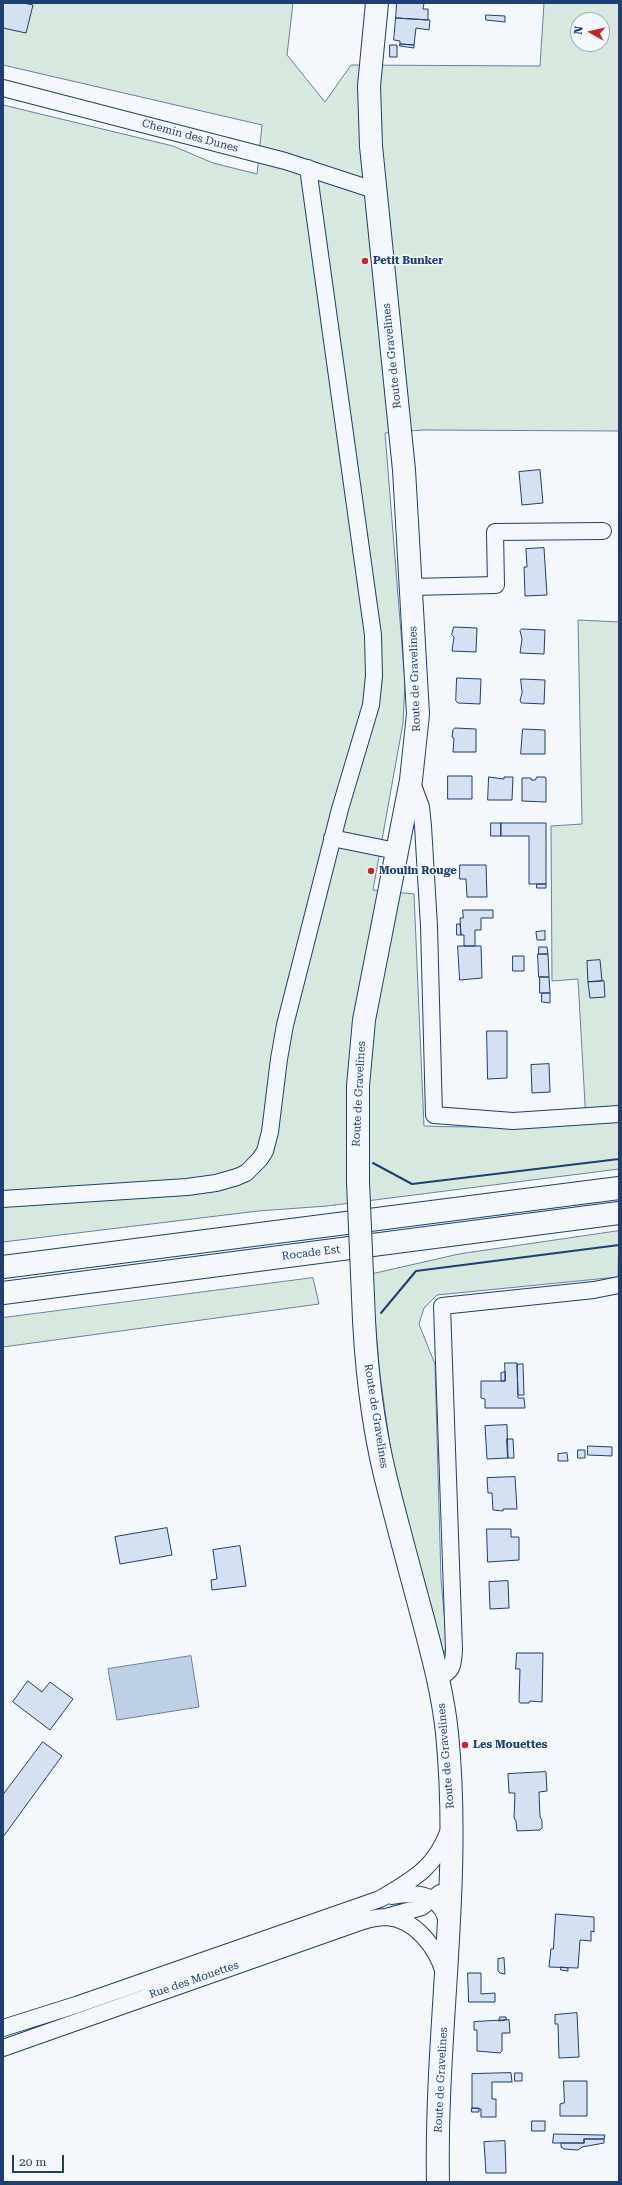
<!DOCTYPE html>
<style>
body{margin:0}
#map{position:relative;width:622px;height:2185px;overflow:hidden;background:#f4f7fb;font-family:"Roboto Serif",serif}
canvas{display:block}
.frame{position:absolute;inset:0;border:4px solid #1d3f73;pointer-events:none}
.north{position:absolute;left:570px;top:12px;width:40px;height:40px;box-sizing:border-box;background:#f4f7fb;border:1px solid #9eadc5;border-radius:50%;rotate:278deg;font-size:11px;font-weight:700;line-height:16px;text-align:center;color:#1d3f73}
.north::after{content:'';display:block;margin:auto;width:14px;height:18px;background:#c62828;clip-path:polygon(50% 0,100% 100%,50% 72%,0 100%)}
.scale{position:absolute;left:12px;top:2155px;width:52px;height:18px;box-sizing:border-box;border:2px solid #1d3f73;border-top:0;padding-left:5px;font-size:12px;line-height:14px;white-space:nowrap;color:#1d3f73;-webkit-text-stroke:3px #f4f7fb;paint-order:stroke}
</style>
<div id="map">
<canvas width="622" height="2185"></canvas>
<div class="frame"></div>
<div class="north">N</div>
<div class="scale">20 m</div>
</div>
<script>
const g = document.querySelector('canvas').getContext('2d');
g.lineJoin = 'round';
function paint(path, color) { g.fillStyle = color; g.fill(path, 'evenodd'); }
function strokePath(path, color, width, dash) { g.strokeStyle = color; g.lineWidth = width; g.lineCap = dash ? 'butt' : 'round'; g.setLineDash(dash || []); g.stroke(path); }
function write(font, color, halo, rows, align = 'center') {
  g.font = font + ' "Roboto Serif",serif'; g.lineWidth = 3; g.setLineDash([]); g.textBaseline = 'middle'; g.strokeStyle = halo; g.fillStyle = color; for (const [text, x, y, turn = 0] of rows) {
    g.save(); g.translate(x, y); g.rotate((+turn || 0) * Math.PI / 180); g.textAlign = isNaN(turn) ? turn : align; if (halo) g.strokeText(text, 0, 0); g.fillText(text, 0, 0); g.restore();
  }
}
const green = new Path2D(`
 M3 3H293L287 55 325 102 351 65 540 66 544 3H619V431L423 430 385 433 405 683 403 723 373 890 414 894 424 1126C479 1128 532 1127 586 1122L578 979 552 981 551 826 582 824 578 620 619 622V1169L327 1206 258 1211 3 1242V105L173 146 213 163 257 174 262 125 3 65ZM578 20H602V44H578Z
 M619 1231 618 1277 437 1295 424 1308 419 1324 435 1364 441 1579 447 1646 444 1654 393 1466 380 1376 371 1274 459 1254Z
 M313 1278 319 1304 3 1347V1318Z`);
const water = new Path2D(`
 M191 1656 199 1707 117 1720 108 1669Z`);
const building = new Path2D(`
 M3 3H23L33 5 26 33 3 28Z
 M397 3H424L423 9H428V20L396 18Z
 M486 15 505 16V22L486 20Z
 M396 18 430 20 429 30 416 28 414 45 400 44V41L394 40Z
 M400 44 414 45V48L400 46Z
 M390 45H397V57H390Z
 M366 258 368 263 364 265 362 259Z
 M540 470 543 503 522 505 519 472Z
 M544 548 547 595 525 596 524 567H527L526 549Z
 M454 627 477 628 476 652 452 651 454 637 452 635Z
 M522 629 545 630 544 654 520 653 522 639 520 631Z
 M457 678 481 679 480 704 458 703 456 701Z
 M521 679 545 680 544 704 522 703 520 701 522 693Z
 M455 728 476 729V752H453L454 738 452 737 453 730Z
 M523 729 545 730V754H521Z
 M448 776H472V799H448Z
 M489 777 504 779V777H513L512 800H488Z
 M537 777H545L546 779V802L522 801V778H531V780H535Z
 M491 823H501V836H491Z
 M501 823H546V884H529V836H501Z
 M460 865H486L487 897H467L466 879H460Z
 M537 884H546V888H537Z
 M463 910H493V918H481V930H475V946H464V935H461L460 918H463Z
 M457 924H460L461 935H457Z
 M545 931V940H537L536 932Z
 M458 946H481L482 978 460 980Z
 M539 947H547L548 954H539Z
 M538 954H548L549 977H539Z
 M513 956H524V971H513Z
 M600 960 602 981 588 982 587 961Z
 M540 977H549L550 993H540Z
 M604 981 605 997 590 998 588 982Z
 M542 993H550V1003L542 1002Z
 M487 1031H507V1078L488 1079Z
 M549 1064 550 1092 532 1093 531 1065Z
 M505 1363H517L518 1398H524L525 1408H485V1399L481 1398V1381H505Z
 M523 1364 524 1395H518L517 1365Z
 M505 1372V1381H501V1373Z
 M507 1425 508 1458 487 1459 485 1426Z
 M507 1439H513L514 1458H508Z
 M588 1446 612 1447V1456L588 1455Z
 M578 1450H585V1458H578Z
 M567 1453 568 1461H558V1454Z
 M515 1477 517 1509H503V1511L493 1510 492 1493H488L487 1478Z
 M167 1528 172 1555 120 1564 115 1537Z
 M487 1529H511V1537H519V1560L488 1562Z
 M240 1546 246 1586 212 1590 211 1580 217 1579 213 1550Z
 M508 1581 509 1608 490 1609 489 1582Z
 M517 1653H543L542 1702 530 1701 529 1703H520L519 1701 520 1669H516Z
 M28 1681 42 1692 50 1682 73 1699 50 1730 13 1702Z
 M43 1742 62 1756 3 1837V1795Z
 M546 1772 547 1791 539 1792 540 1817 542 1820V1828L540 1830 517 1831 516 1821 514 1818 515 1793H509L508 1774Z
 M556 1914 594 1917V1932L591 1931V1941L580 1940 578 1968 549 1967 551 1949H553Z
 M504 1958 505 1974 500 1973 498 1971V1959Z
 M561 1967 568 1968V1971L561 1970Z
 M468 1973H481V1994L495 1993V2002H469Z
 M577 2013 579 2057 559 2058 558 2024H555V2015Z
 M500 2017H506V2020L499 2021Z
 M509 2020 510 2033H502V2051L500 2053 477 2051V2030H474V2022Z
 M511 2073 512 2082H492V2099H496V2117H481V2109L472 2108V2074Z
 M515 2073H522V2081H515Z
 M564 2081H587V2116H560V2104L564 2103Z
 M472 2108H479V2112H472Z
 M532 2121H545V2131H532Z
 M554 2134 600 2135H605L604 2139H584V2143H553Z
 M584 2139H604V2143L582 2147 578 2150 564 2149 561 2147V2143H584Z
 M505 2141 506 2173H486L484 2142Z`);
const street = new Path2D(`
 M3 88 285 161 374 190
 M411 587 496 585 495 532 603 531
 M411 780 421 807 423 826 429 926 434 1115 513 1121 619 1114
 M332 838 396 851
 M3 1199 187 1187 216 1183 237 1177 246 1173 260 1159 265 1151 270 1132 279 1059 285 1025 340 809 371 705 374 676 373 635 308 168
 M438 1678C453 1671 453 1666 454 1650L442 1306 594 1290 619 1285
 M392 1896C416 1891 441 1894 447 1922
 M386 1917 422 1907 440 1893
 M3 2028 76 2005 380 1899C414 1879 435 1868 449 1830
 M3 2048 363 1921C370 1919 379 1917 387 1917 415 1919 437 1948 444 1973`);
const secondary = new Path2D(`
 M358 1182V1086L364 1020 411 780 418 714 404 470 371 146 369 86 377 3
 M363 1297C365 1357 371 1417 385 1475 397 1523 410 1571 423 1619 433 1657 443 1694 447 1733 462 1883 435 2032 438 2182`);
const highway = new Path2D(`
 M3 1267 619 1188
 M3 1293 619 1213`);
const secondaryBridge = new Path2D(`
 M358 1182 363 1297`);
const wall = new Path2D(`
 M373 1163 412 1184 619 1159
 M381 1313 416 1271 619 1245`);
const markers = [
 [365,261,4,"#c62828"],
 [371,871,4,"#c62828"],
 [465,1745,4,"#c62828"]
];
const streetNames = [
 ["Chemin des Dunes",190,136,15],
 ["Route de Gravelines",392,356,-96],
 ["Route de Gravelines",415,679,-92],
 ["Route de Gravelines",359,1094,-87],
 ["Rocade Est",311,1253,-7],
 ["Route de Gravelines",376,1416,81],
 ["Route de Gravelines",446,1756,-95],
 ["Rue des Mouettes",194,1980,-19],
 ["Route de Gravelines",441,2080,-87]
];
const poiNames = [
 ["Petit Bunker",373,261],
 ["Moulin Rouge",379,871],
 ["Les Mouettes",473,1745]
];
paint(green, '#d7e8df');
strokePath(green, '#687fa3', 1);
paint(water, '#bed0e5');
strokePath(water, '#687fa3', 1);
paint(building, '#d5e0f0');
strokePath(building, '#1d3f73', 1);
strokePath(street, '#1d3f73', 18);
strokePath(secondary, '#1d3f73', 24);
strokePath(highway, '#1d3f73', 24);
strokePath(street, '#f4f7fb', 16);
strokePath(secondary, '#f4f7fb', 22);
strokePath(highway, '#f4f7fb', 22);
strokePath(secondaryBridge, '#1d3f73', 24, []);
strokePath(secondaryBridge, '#f4f7fb', 22);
strokePath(wall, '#1d3f73', 2);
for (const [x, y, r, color] of markers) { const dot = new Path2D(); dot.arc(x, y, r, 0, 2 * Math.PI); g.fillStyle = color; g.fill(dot); strokePath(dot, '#f4f7fb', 1.5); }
write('11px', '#1d3f73', '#f4f7fb', streetNames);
write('bold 11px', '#1d3f73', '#f4f7fb', poiNames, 'left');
</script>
